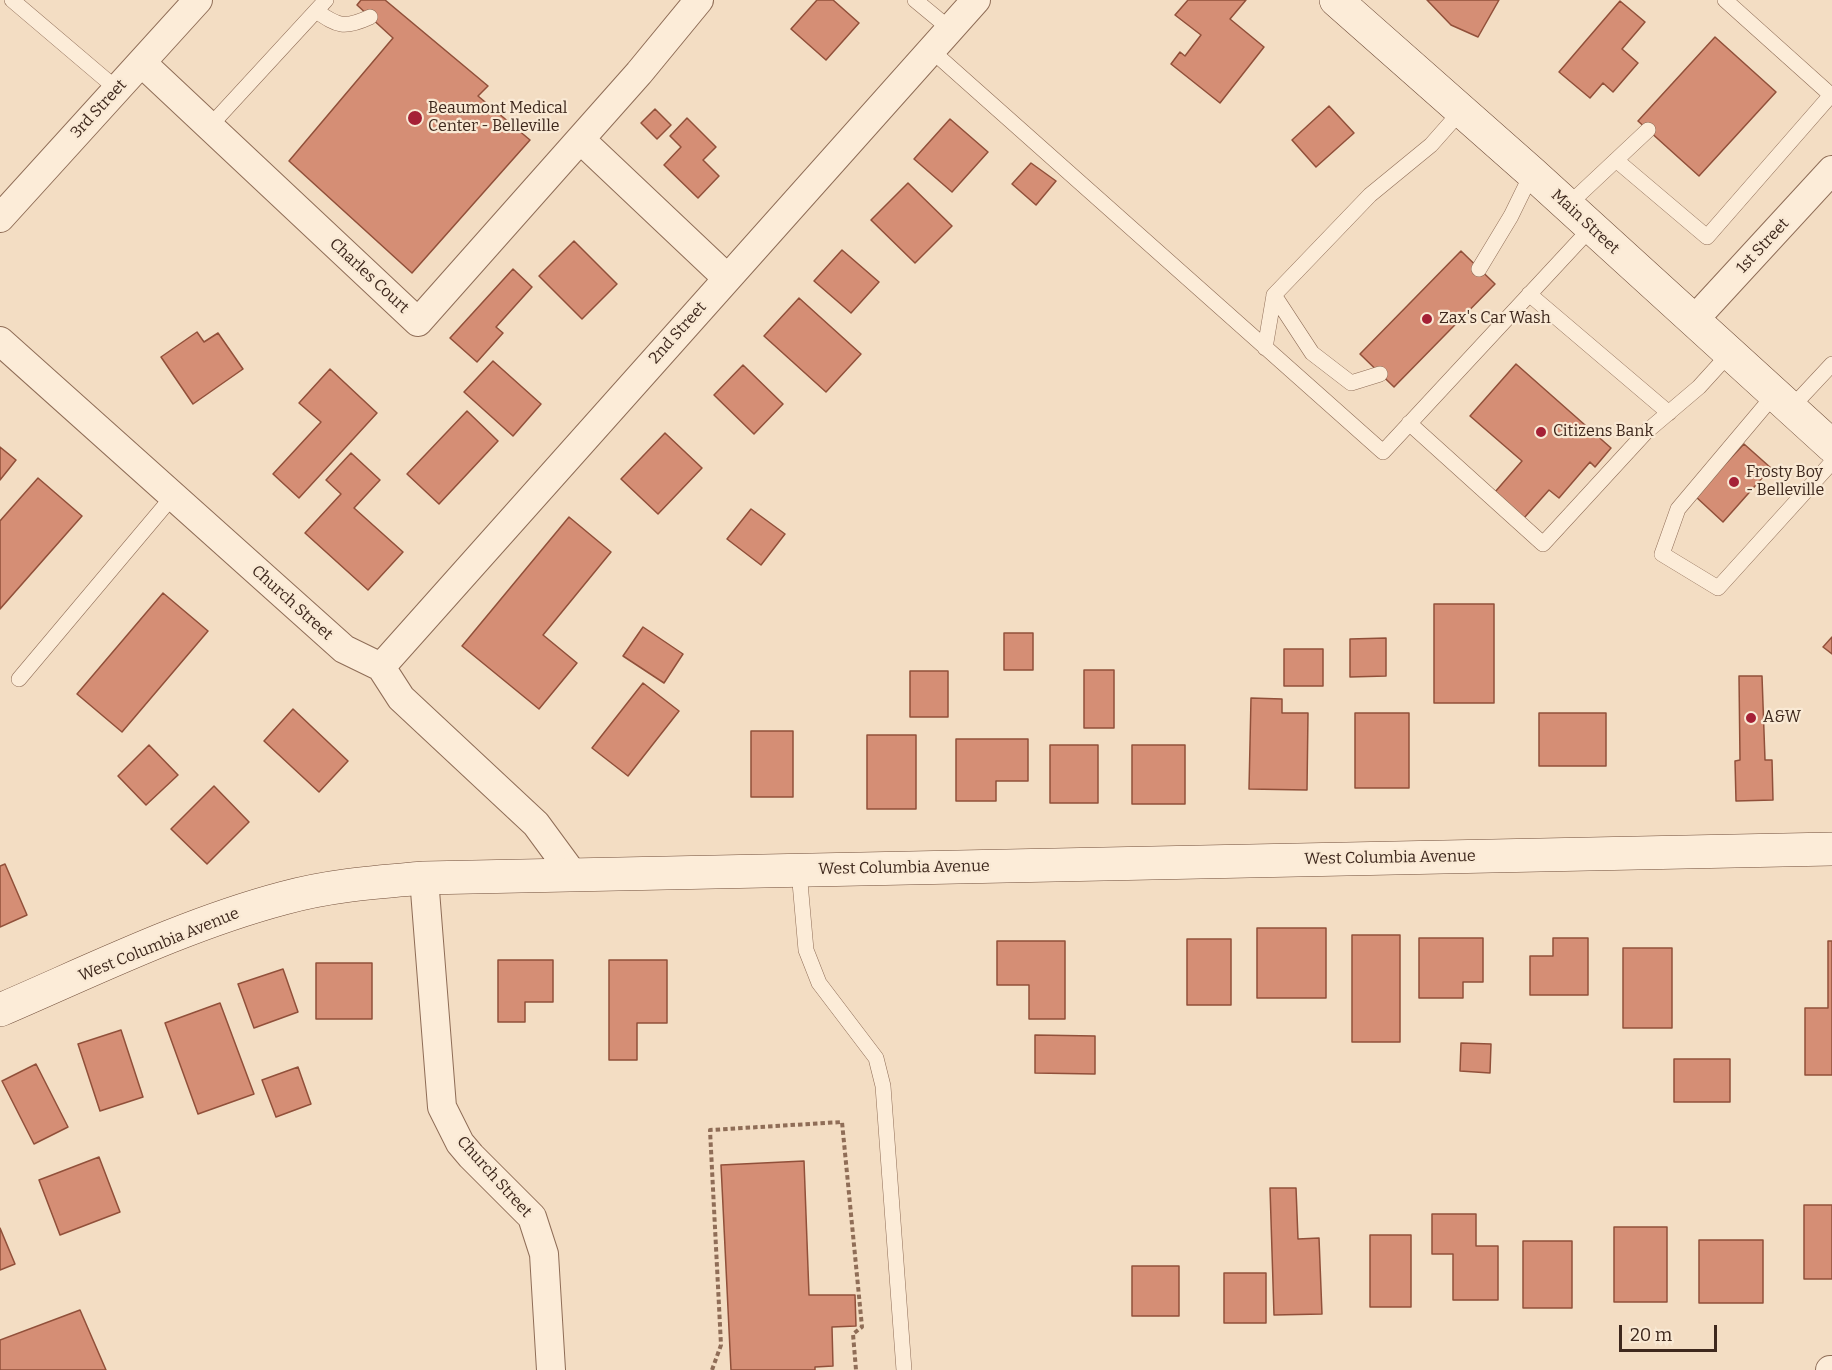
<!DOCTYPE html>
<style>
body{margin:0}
#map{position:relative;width:1832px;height:1370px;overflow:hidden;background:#f3ddc3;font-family:Bitter,serif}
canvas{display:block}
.scale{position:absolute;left:1619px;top:1325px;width:98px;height:27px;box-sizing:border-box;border:3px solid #3e281d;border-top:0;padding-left:8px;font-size:18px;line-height:21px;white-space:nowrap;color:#3e281d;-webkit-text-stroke:4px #f9e9d4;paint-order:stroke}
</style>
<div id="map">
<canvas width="1832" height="1370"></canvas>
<div class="scale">20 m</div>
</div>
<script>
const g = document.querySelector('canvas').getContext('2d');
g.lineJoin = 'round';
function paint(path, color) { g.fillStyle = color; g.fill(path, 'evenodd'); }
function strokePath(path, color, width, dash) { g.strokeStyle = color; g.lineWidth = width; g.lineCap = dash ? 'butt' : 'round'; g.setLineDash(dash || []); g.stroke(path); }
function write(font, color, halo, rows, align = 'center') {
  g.font = font + ' Bitter,serif'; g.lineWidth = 4.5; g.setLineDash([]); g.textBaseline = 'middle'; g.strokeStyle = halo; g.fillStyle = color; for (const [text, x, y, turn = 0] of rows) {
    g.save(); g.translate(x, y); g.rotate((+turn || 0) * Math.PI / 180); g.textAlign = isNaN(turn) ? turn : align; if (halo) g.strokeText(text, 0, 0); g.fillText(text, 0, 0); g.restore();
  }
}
const building = new Path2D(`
 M361 0H385L488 86 478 96 530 140 412 273 289 161 393 38 357 5Z
 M817 0H833L859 23 826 60 791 29Z
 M1188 0H1246L1230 19 1264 47 1220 103 1171 64 1180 52 1185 56 1201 35 1175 15Z
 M1427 0H1499L1478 37 1451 25Z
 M1620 1 1645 22 1622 49 1638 63 1613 92 1603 83 1590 98 1559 72Z
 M1715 37 1776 92 1699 176 1638 121Z
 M1329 106 1354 133 1316 167 1292 140Z
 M655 109 671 125 657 139 641 123Z
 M687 118 716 147 703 160 719 176 698 198 664 165 681 147 670 136Z
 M950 119 988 152 952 192 914 159Z
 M1031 163 1056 181 1036 205 1012 184Z
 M908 183 952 226 915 263 871 220Z
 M574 241 617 284 582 319 539 276Z
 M842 250 879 282 851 313 814 281Z
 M1461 251 1495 284 1394 387 1360 354Z
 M513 269 532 287 496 327 503 333 477 362 450 338Z
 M799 298 861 354 826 392 764 336Z
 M197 332 204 342 218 333 243 369 193 404 161 357Z
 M493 361 541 404 513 436 464 392Z
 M1516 364 1611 448 1595 467 1590 462 1559 498 1549 490 1524 518 1495 492 1522 461 1470 416Z
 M743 365 783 404 754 434 714 395Z
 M330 369 377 413 299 498 273 474 321 422 299 403Z
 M467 411 498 441 439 504 407 474Z
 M665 433 702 468 658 514 621 479Z
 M1744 444 1771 468 1723 522 1695 496Z
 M0 447 16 460 0 480Z
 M351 453 380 480 354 508 403 552 368 590 305 533 341 494 326 480Z
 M38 478 82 516 0 609V521Z
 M751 509 785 534 761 565 727 539Z
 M569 517 611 552 543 635 577 663 539 709 462 646Z
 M163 593 208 631 122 732 77 694Z
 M1434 604H1494V703H1434Z
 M643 627 683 654 664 683 623 656Z
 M1004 633H1033V670H1004Z
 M1832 637V654L1823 647Z
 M1386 638V676L1350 677V639Z
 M1284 649H1323V686H1284Z
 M1084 670H1114V728H1084Z
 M910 671H948V717H910Z
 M1739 676H1762L1765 760H1772L1773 800 1736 801 1735 761 1740 760Z
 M643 683 679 711 628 776 592 748Z
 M1251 698 1282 699V713H1308L1307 790 1249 789Z
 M293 709 348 761 319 792 264 741Z
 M1355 713H1409V788H1355Z
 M1539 713H1606V766H1539Z
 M751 731H793V797H751Z
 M867 735H916V809H867Z
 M956 739H1028V781H996V801H956Z
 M149 745 178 775 146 805 118 776Z
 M1050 745H1098V803H1050Z
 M1132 745H1185V804H1132Z
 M214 786 249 822 207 864 171 829Z
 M5 864 27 915 0 927V866Z
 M1257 928H1326V998H1257Z
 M1352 935H1400V1042H1352Z
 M1419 938H1483V982H1463V998H1419Z
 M1553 938H1588V995H1530V956H1553Z
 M1187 939H1231V1005H1187Z
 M997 941H1065V1019H1029V985H997Z
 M1828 941H1832V1075H1805V1008H1828Z
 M1623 948H1672V1028H1623Z
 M498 960H553V1002H525V1022H498Z
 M609 960H667V1023H637V1060H609Z
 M316 963H372V1019H316Z
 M283 969 298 1012 254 1028 238 984Z
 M220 1003 254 1094 198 1114 165 1023Z
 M121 1030 143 1097 100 1111 78 1044Z
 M1035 1035 1095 1036V1074L1035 1073Z
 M1461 1043 1491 1044 1490 1073 1460 1071Z
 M1674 1059H1730V1102H1674Z
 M36 1064 68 1127 34 1144 2 1081Z
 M298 1067 311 1104 276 1117 262 1080Z
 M99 1157 120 1212 60 1235 39 1180Z
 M804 1161 809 1295H855L856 1326 832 1327 833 1366 815 1367V1370H731L721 1165Z
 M1270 1188H1296L1298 1239 1319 1238 1322 1314 1274 1315Z
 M1804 1205H1832V1279H1804Z
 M1432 1214H1476V1246H1498V1300H1453V1254H1432Z
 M1614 1227H1667V1302H1614Z
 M0 1228 15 1264 0 1270Z
 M1370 1235H1411V1307H1370Z
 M1699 1240H1763V1303H1699Z
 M1523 1241H1572V1308H1523Z
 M1132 1266H1179V1316H1132Z
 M1224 1273H1266V1323H1224Z
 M80 1310 106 1370H0V1340Z`);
const path = new Path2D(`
 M712 1370 721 1345 710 1130 842 1122 862 1327 853 1334 856 1370`);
const lane = new Path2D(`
 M12 0 118 90
 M915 0 950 29
 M1725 0 1832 96
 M316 11C338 26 344 29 370 17
 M931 50 1383 452 1591 228
 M209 127 326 0
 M1616 160 1707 237 1831 95
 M1567 206 1648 130
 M1479 269 1511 216 1532 173
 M1529 294 1669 413
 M1265 348 1274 295
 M1380 374 1351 383 1312 353 1274 295 1370 195 1431 145 1461 111
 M1774 395 1678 509 1662 554 1718 588 1832 462
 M1790 409 1832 364
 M1409 423 1543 544 1646 432 1699 387 1729 354
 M19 679 173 496
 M799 871 806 950 819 983 876 1058 883 1086 904 1370`);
const street = new Path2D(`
 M142 63 418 322 639 73 699 0
 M581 140 727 278
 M0 218 198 0
 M1693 321 1832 170
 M0 341 344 649 381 667 401 698 536 824 572 873
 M381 667 976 0
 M424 878 442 1107 460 1143 471 1156 532 1217 544 1254 551 1370
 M1830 1370H1832`);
const secondary = new Path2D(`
 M1336 0 1532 173 1832 446
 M0 1010C93 970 186 924 284 898 330 885 378 882 424 878L1832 849`);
const markers = [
 [415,118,8,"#a52136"],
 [1427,319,6,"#a52136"],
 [1541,432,6,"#a52136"],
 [1734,482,6,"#a52136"],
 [1751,718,6,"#a52136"]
];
const streetNames = [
 ["3rd Street",99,109,-47],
 ["Main Street",1585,222,43],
 ["1st Street",1763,246,-47],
 ["Charles Court",369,276,43],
 ["2nd Street",678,333,-48],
 ["Church Street",292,603,42],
 ["West Columbia Avenue",1390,858,-1],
 ["West Columbia Avenue",904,868,-1],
 ["West Columbia Avenue",159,945,-22],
 ["Church Street",494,1177,48]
];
const poiNames = [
 ["Beaumont Medical",428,109],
 ["Center - Belleville",428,127],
 ["Zax's Car Wash",1439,319],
 ["Citizens Bank",1553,432],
 ["Frosty Boy",1746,473],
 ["- Belleville",1746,491],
 ["A&W",1763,718]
];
paint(building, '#d58e75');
strokePath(building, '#91503a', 1.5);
strokePath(lane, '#8f6d57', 16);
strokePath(street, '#8f6d57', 30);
strokePath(secondary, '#714e3a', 34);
strokePath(path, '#8f6d57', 4, [4.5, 3]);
strokePath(lane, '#fcecd8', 15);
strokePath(street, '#fcecd8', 28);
strokePath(secondary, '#fcecd8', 33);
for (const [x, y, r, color] of markers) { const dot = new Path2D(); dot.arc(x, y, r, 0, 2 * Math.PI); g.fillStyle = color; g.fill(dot); strokePath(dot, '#f9e9d4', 2); }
write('16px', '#3e281d', '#f9e9d4', streetNames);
write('16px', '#3e281d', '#f9e9d4', poiNames, 'left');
</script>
